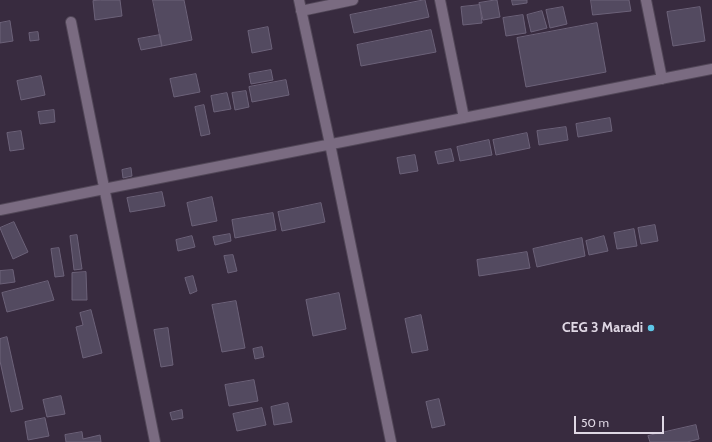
<!DOCTYPE html>
<style>
body{margin:0}
#map{position:relative;width:712px;height:442px;overflow:hidden;background:#382b3f;font-family:Cabin,sans-serif}
canvas{display:block}
.scale{position:absolute;left:574px;top:416px;width:90px;height:18px;box-sizing:border-box;border:2px solid #dfd7e4;border-top:0;padding-left:5px;font-size:12px;line-height:14px;white-space:nowrap;color:#dfd7e4;-webkit-text-stroke:3px #382b3f;paint-order:stroke}
</style>
<div id="map">
<canvas width="712" height="442"></canvas>
<div class="scale">50 m</div>
</div>
<script>
const g = document.querySelector('canvas').getContext('2d');
g.lineJoin = 'round';
function paint(path, color) { g.fillStyle = color; g.fill(path, 'evenodd'); }
function strokePath(path, color, width, dash) { g.strokeStyle = color; g.lineWidth = width; g.lineCap = dash ? 'butt' : 'round'; g.setLineDash(dash || []); g.stroke(path); }
function write(font, color, halo, rows, align = 'center') {
  g.font = font + ' Cabin,sans-serif'; g.lineWidth = 4; g.setLineDash([]); g.textBaseline = 'middle'; g.strokeStyle = halo; g.fillStyle = color; for (const [text, x, y, turn = 0] of rows) {
    g.save(); g.translate(x, y); g.rotate((+turn || 0) * Math.PI / 180); g.textAlign = isNaN(turn) ? turn : align; if (halo) g.strokeText(text, 0, 0); g.fillText(text, 0, 0); g.restore();
  }
}
const building = new Path2D(`
 M101 0H120L122 16 95 20 93 1Z
 M153 0H184L192 40 162 46Z
 M425 0 429 17 354 33 350 15Z
 M495 0H497L500 17 483 20 479 3Z
 M512 0H527V3L513 5Z
 M591 0H629L631 11 593 15Z
 M480 5 482 23 463 25 461 7Z
 M563 7 567 24 550 28 546 10Z
 M700 7 705 41 673 46 667 12Z
 M542 11 547 28 531 32 527 15Z
 M523 15 526 33 506 36 503 18Z
 M10 21 13 41 0 43V23Z
 M597 23 606 72 526 87 517 38Z
 M268 27 272 49 252 53 248 31Z
 M431 30 436 52 361 66 357 45Z
 M38 32 39 40 30 41 29 33Z
 M160 35 162 46 141 50 138 39Z
 M271 70 273 80 251 84 249 74Z
 M196 74 200 92 174 97 170 79Z
 M41 76 45 95 21 100 17 81Z
 M286 80 289 95 252 102 249 87Z
 M246 91 249 107 235 110 232 93Z
 M227 93 231 109 214 112 211 96Z
 M204 105 210 134 201 136 195 107Z
 M54 110 55 122 40 124 38 112Z
 M610 118 612 131 578 137 576 124Z
 M566 127 568 140 539 145 537 131Z
 M21 131 24 149 10 151 7 133Z
 M527 133 530 148 496 155 493 140Z
 M489 140 492 155 460 161 457 147Z
 M451 149 454 161 438 164 435 152Z
 M415 155 418 171 400 174 397 158Z
 M131 168 132 176 123 178 122 170Z
 M162 192 165 206 130 212 127 198Z
 M212 197 217 221 192 226 187 203Z
 M321 203 325 222 282 231 278 212Z
 M273 213 276 230 235 238 232 220Z
 M14 222 28 252 13 259 0 228Z
 M655 225 658 241 641 244 638 228Z
 M634 229 637 246 617 249 614 233Z
 M230 234 231 241 215 245 213 237Z
 M77 235 82 269 74 270 70 236Z
 M192 236 195 247 178 251 176 240Z
 M604 236 608 251 589 255 586 241Z
 M582 238 585 256 537 267 533 249Z
 M59 248 64 276 55 277 51 249Z
 M527 252 530 268 479 276 477 260Z
 M233 255 237 271 228 273 224 256Z
 M13 270 15 282 0 284V271Z
 M86 272 87 300H72V273Z
 M193 276 197 291 190 294 185 278Z
 M48 281 54 300 7 312 2 293Z
 M339 293 346 329 313 336 306 300Z
 M236 301 245 348 222 352 212 305Z
 M91 310 102 353 83 358 76 327 83 325 80 313Z
 M421 315 428 350 412 353 405 319Z
 M168 328 173 365 161 367 154 330Z
 M7 337 23 409 11 412 0 361V339Z
 M262 347 264 357 255 359 253 349Z
 M254 380 258 401 229 406 225 385Z
 M61 396 65 414 47 417 43 400Z
 M439 399 445 425 432 428 426 402Z
 M288 403 292 422 274 425 271 407Z
 M262 408 266 425 237 431 233 414Z
 M182 410 183 418 172 420 170 413Z
 M45 418 49 436 28 440 25 422Z
 M696 425 699 439 687 442H650L648 436Z
 M82 432 83 439 100 435 101 442H66L65 435Z`);
const street = new Path2D(`
 M299 0 330 144 391 442
 M440 0 464 118
 M646 0 662 79
 M301 11 353 0
 M71 22 155 442
 M0 210 104 189 712 69`);
const markers = [
 [651,328,4,"#5dc7e8"]
];
const poiNames = [
 ["CEG 3 Maradi",643,328]
];
paint(building, '#534a60');
strokePath(building, '#6c6279', 1);
strokePath(street, '#514657', 12);
strokePath(street, '#7a6b81', 10);
for (const [x, y, r, color] of markers) { const dot = new Path2D(); dot.arc(x, y, r, 0, 2 * Math.PI); g.fillStyle = color; g.fill(dot); strokePath(dot, '#382b3f', 1.5); }
write('bold 14px', '#dfd7e4', '#382b3f', poiNames, 'right');
</script>
